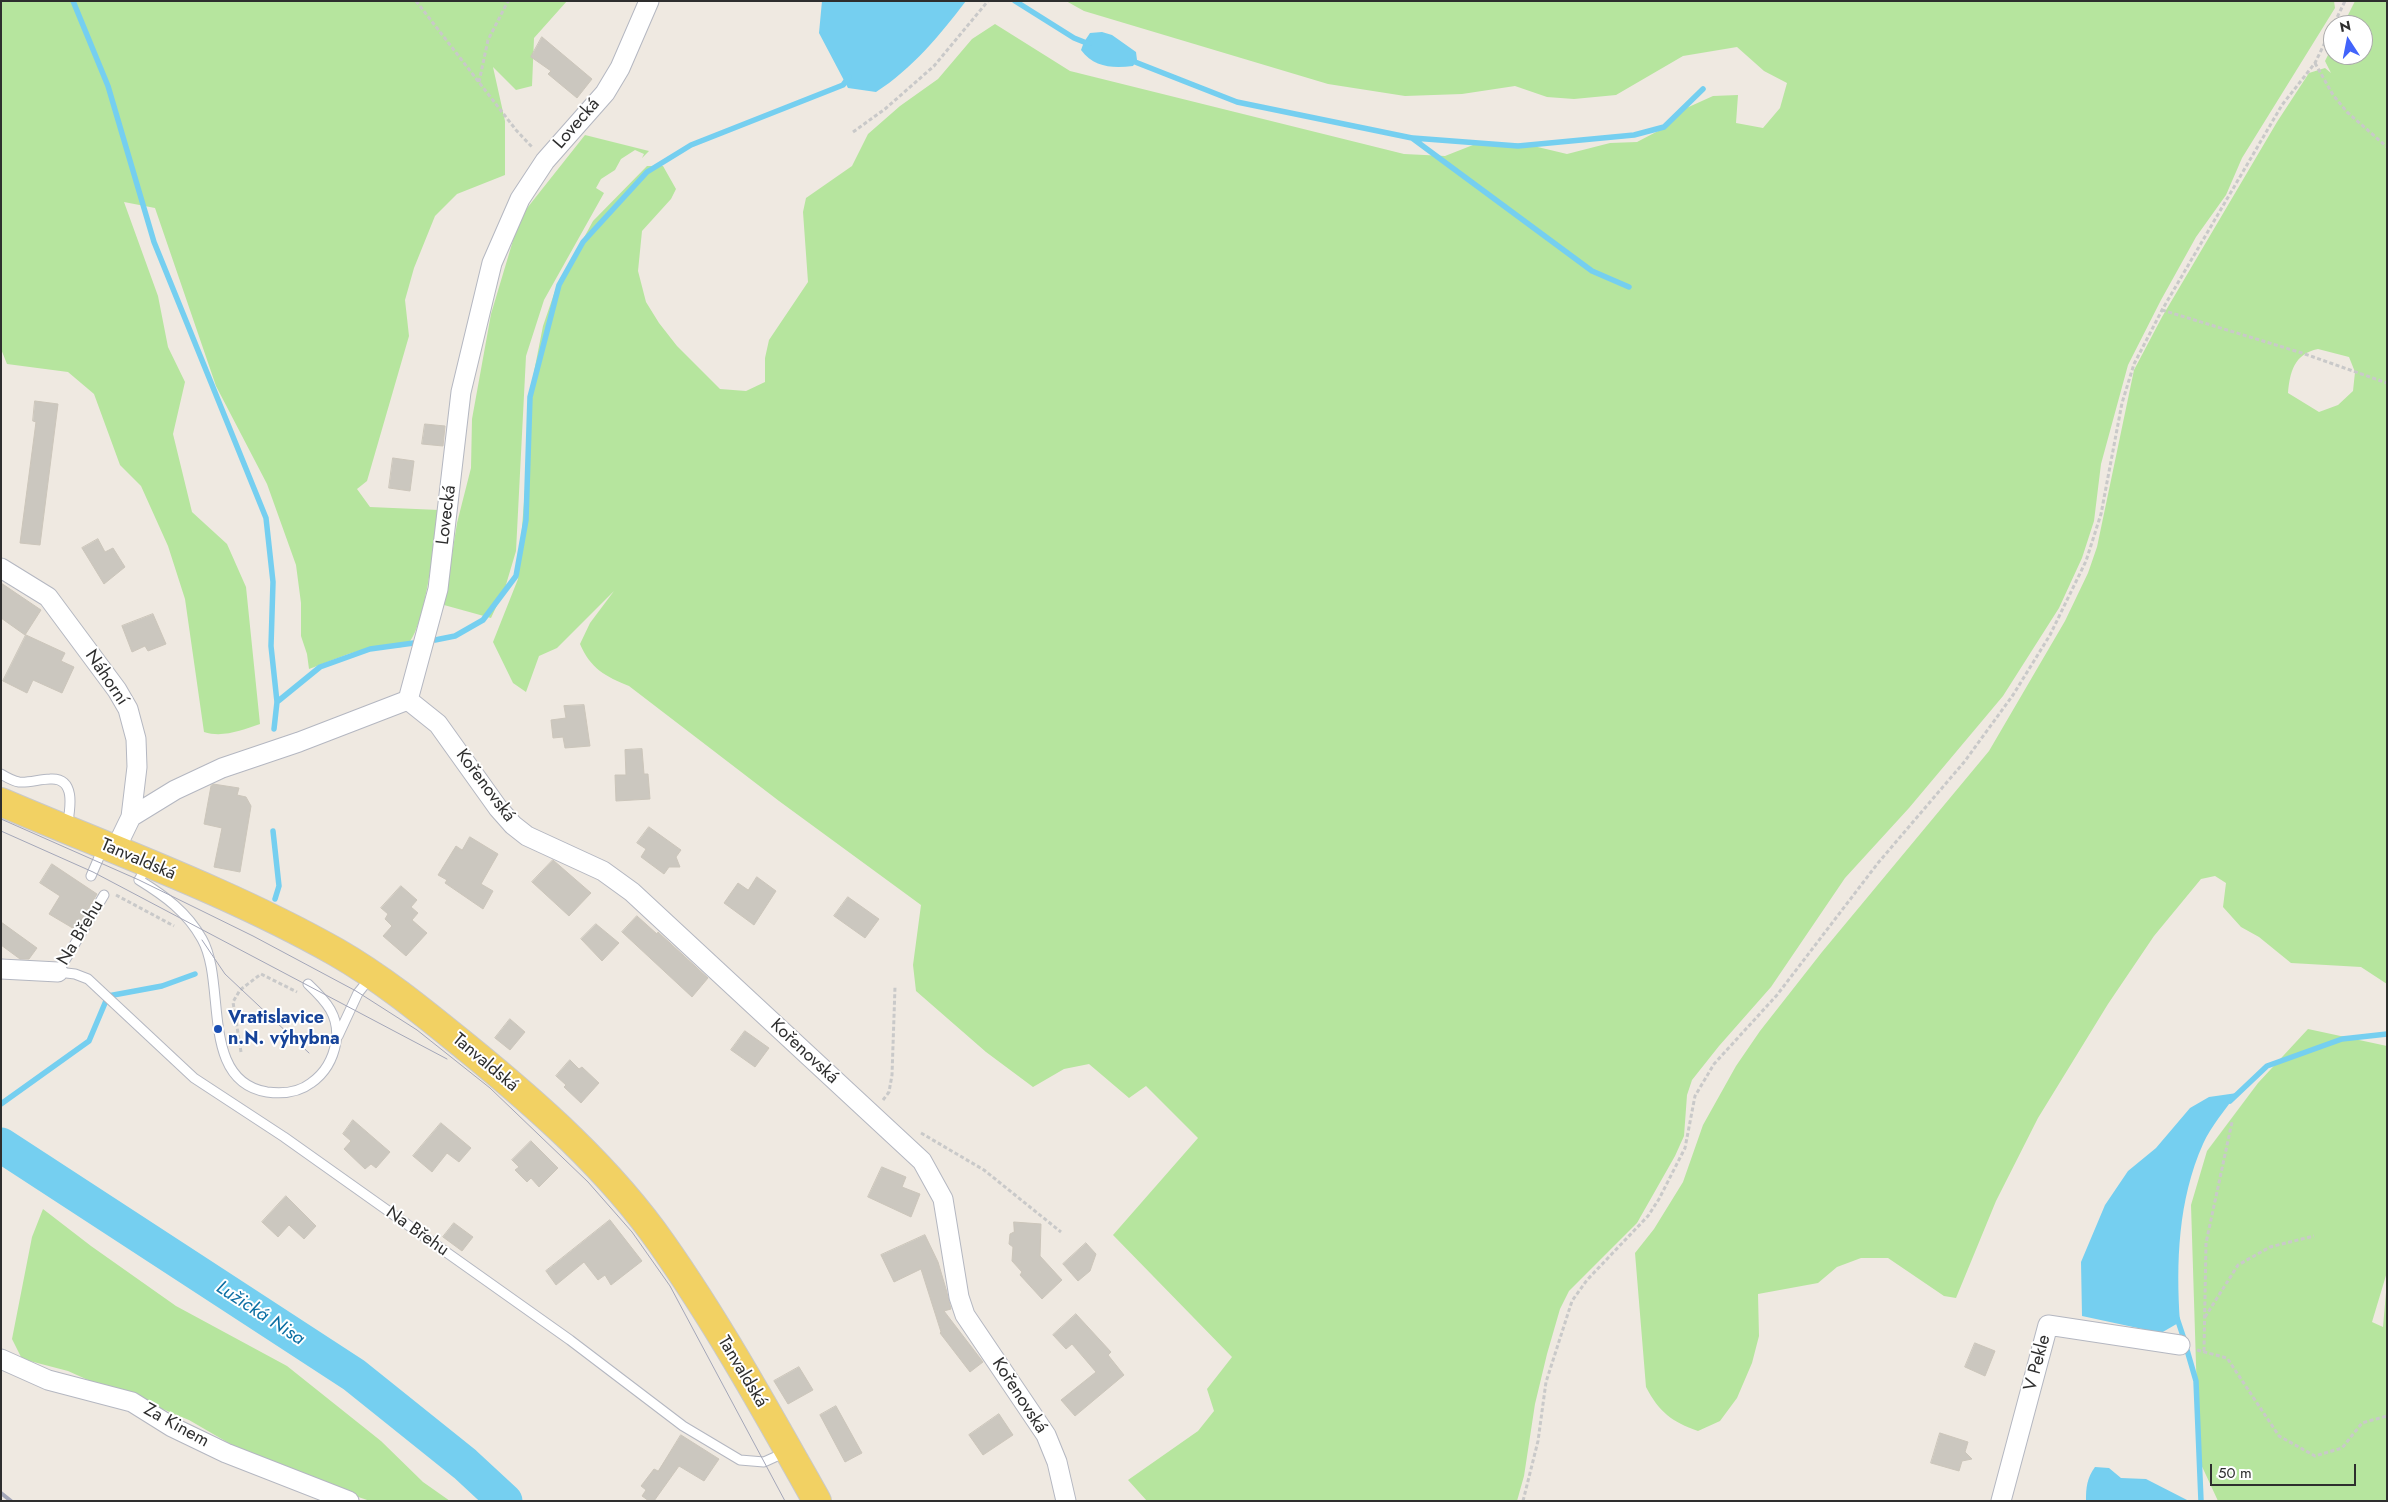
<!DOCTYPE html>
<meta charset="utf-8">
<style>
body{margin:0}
#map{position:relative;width:2388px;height:1502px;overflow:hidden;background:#efe9e1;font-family:Jost,sans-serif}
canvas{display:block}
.frame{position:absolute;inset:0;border:2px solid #2e2e2e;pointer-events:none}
.north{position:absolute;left:2323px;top:15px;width:50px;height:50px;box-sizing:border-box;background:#fff;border:1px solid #ababab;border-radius:50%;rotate:349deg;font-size:14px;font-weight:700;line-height:20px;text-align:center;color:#2e2e2e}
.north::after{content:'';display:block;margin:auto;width:18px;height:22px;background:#4264fb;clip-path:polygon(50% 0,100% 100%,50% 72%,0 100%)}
.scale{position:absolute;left:2210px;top:1464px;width:146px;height:22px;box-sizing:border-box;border:2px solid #2e2e2e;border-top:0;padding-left:6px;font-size:15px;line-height:18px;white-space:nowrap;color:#2e2e2e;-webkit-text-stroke:4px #fff;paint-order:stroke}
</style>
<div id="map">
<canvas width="2388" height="1502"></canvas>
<div class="frame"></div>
<div class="north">N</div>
<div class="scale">50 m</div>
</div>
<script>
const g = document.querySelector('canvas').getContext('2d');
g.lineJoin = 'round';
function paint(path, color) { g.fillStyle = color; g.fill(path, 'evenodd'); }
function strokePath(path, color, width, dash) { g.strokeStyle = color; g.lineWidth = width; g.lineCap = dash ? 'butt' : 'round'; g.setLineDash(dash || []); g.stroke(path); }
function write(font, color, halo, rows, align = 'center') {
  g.font = font + ' Jost,sans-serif'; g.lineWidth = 4; g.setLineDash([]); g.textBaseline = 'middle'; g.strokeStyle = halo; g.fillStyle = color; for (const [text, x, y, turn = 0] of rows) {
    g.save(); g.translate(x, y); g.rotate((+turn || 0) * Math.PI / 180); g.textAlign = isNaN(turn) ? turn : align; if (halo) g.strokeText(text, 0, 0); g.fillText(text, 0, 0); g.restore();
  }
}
const green = new Path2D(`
 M1 1H567L534 38 532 86 516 90 493 67 505 121V175L457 194 435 216 414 268 405 300 409 336 367 481 357 489 370 507 439 510C435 535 425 636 405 646 395 650 381 646 371 648 349 652 329 662 309 669L307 654 301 636V603L296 565 267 484 216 386 155 208 124 202 158 296 168 347 185 382 173 434 192 512 227 544 246 587 260 724C242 730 223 738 204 732L185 599 168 546 141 486 120 465 94 394 68 372 7 364 1 349Z
 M1066 1H2334L2335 8 2242 158 2226 195 2196 237 2161 300 2128 365 2101 464 2094 521 2082 558 2059 608 2003 696 1909 808 1845 878 1771 987 1719 1046 1692 1080 1687 1095 1684 1136 1675 1156 1637 1223 1569 1291 1560 1309 1547 1354 1535 1404 1524 1476 1517 1501H1147L1128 1480 1198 1431 1214 1411 1207 1389 1232 1357 1113 1235 1198 1138 1146 1086 1129 1098 1089 1064 1064 1069 1033 1087 986 1052 916 991 913 965 921 905 779 801 629 686C606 677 590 668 580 644L590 623 614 591 557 648 539 656 526 692 513 683 493 642 518 579 526 476 529 397 543 326 555 291 593 221 647 166H663L676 189 671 199 642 231 638 271 646 302 659 323 677 346 720 389 746 391 765 382V358L769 340 808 282 803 212 806 198 852 166 868 134 900 106 938 79 972 39 995 24 1070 71 1404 154 1445 156 1473 145 1499 143 1525 144 1567 154 1610 143 1637 142 1658 131 1682 110 1713 96 1738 95 1736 123 1763 128 1780 108 1787 83 1764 71 1737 47 1683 56 1616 95 1574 99 1547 97 1515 86 1462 94 1405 96 1328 84 1084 11Z
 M2355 1H2387V984L2361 967 2291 963 2259 937 2241 927 2223 907 2226 883 2215 876 2201 879 2154 936 2108 1004 2038 1118 1996 1201 1956 1298 1944 1296 1888 1258H1861L1837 1267 1818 1283 1758 1294 1759 1336 1752 1363 1737 1398 1720 1421 1698 1431C1672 1422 1659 1412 1646 1387L1635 1253 1654 1229 1683 1182 1703 1125 1736 1066 1760 1031 1822 952 1989 751 2065 621 2088 573 2097 547 2134 370 2162 317 2277 122 2309 73 2325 68 2331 73 2325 61 2333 45V55H2363V25H2343ZM2318 349 2349 357 2355 372 2353 391 2338 405 2319 412 2288 393C2290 372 2294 354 2318 349Z
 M585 135 649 151 642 158 644 154 635 150 621 159 615 170 601 179 596 188 604 193 544 300 526 356 516 551 505 588 491 618 444 605 457 523 471 468 472 419 491 314 520 217Z
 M2308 1029 2387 1046V1272L2372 1322 2383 1327 2387 1281V1501H2218L2199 1460 2191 1205 2207 1151 2258 1083Z
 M43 1209 91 1246 176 1306 287 1366 381 1441 423 1482 450 1501H370L338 1490 251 1456 189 1420 160 1408 128 1398 68 1371 22 1359 12 1339 32 1237Z`);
const water = new Path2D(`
 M822 1H966C940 35 912 69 876 92L848 88 819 33Z
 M1102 32 1112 35 1136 52 1137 60 1133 66C1113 68 1094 68 1081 50L1084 42 1090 33Z
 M2237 1093C2226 1109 2211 1126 2203 1144 2178 1200 2176 1263 2180 1322L2161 1333 2082 1316 2081 1262 2105 1205 2128 1171 2156 1148 2190 1108 2209 1097Z
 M2095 1467 2109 1468 2121 1478 2146 1479 2189 1501H2086C2086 1487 2087 1478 2095 1467Z`);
const stream = new Path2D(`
 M73 1 108 86 154 242 266 518 273 582 271 646 277 702 274 729
 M1015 1 1074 38 1089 44
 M1130 60 1237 102 1412 138 1592 271 1629 287
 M1413 138 1518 146 1634 135 1664 127 1703 89
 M435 640 455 636 483 620 516 576 526 520 530 397 559 285 583 242 647 172 691 145 843 85 849 77
 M277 702 320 667 370 649 421 642
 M273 831 279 886 275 899
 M2230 1101 2267 1066 2342 1039 2387 1034
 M1 1104 89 1041 108 996 162 986 195 974
 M2177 1318 2185 1342
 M2187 1350 2196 1381 2201 1501`);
const river = new Path2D(`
 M1 1145 354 1375 465 1464 505 1501`);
const building = new Path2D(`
 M542 37 592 79 577 98 548 74 551 71 531 57Z
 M35 401 58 404 40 545 20 543 36 422 33 421Z
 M425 424 445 426 443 446 422 444Z
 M393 458 414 461 410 491 389 488Z
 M98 539 105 552 113 548 125 567 104 584 82 548Z
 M1 583 41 610 25 635 1 618Z
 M153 614 166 644 148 651 145 646 132 652 122 626Z
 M26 635 65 653 61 661 74 667 62 693 33 680 27 693 3 681Z
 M584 705 590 746 565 748 563 737 553 738 551 720 566 718 564 706Z
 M642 749 644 774H648L650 799 616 801 615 775H626L625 750Z
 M213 784 239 788 237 795 246 797 251 806 240 872 214 867 222 828 204 824 211 786Z
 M649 827 681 850 676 857 680 867H669L664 874 641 857 646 849 637 843Z
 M470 837 498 854 481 884 493 891 483 909 445 883 447 880 438 875 456 846 462 850Z
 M553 860 591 893 569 916 532 882Z
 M52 864 97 894 76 930 49 914 60 896 40 883Z
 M757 877 776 891 754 925 724 903 738 883 748 890Z
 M401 886 417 900 411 907 418 913 412 920 427 933 406 956 383 936 392 926 385 919 388 914 381 908Z
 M848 897 879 919 865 938 834 916Z
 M637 916 657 934 658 932 708 978 692 997 622 932Z
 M1 922 37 948 29 959H20L1 945Z
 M596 924 619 943 602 961 581 939Z
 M510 1019 525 1032 510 1050 495 1038Z
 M745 1031 769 1048 755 1067 731 1050Z
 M570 1060 579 1069 582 1067 599 1083 581 1103 564 1087 566 1085 556 1076Z
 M353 1120 390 1152 376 1168 371 1164 365 1169 344 1149 351 1141 343 1134Z
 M441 1123 471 1148 459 1162 447 1153 432 1172 413 1156Z
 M531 1141 558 1168 539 1187 531 1178 527 1182 515 1170 519 1167 512 1160Z
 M882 1167 906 1177 902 1187 920 1194 911 1217 868 1197Z
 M286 1196 316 1226 304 1239 289 1225 278 1237 262 1222Z
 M610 1220 642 1261 611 1285 605 1275 598 1280 584 1262 556 1285 546 1271Z
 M1014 1222 1041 1224 1040 1256 1062 1280 1042 1299 1020 1275 1022 1272 1012 1261 1013 1247 1009 1244 1010 1234 1014 1232Z
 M454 1223 473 1237 462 1251 443 1237Z
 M925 1235 938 1262 946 1289 951 1309 944 1311 983 1362 970 1372 940 1333 941 1332 921 1269 894 1282 881 1255Z
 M1086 1243 1096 1254 1090 1271 1078 1281 1063 1264Z
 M1076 1314 1111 1352 1108 1355 1124 1375 1075 1416 1061 1400 1096 1372 1072 1344 1066 1349 1053 1335Z
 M1975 1343 1995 1351 1985 1376 1965 1367Z
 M799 1367 813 1390 788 1404 774 1381Z
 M836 1406 862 1453 845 1462 820 1415Z
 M999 1414 1013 1435 983 1455 969 1435Z
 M1940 1433 1968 1442 1965 1452 1972 1459 1962 1461 1959 1471 1931 1463Z
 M681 1435 719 1459 704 1481 679 1466 654 1501H649L642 1496 646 1490 641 1486 654 1469 658 1471Z`);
const path = new Path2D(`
 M416 1 516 130 532 147
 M2315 63 2333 95 2347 112 2387 147
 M479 82 488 40 508 1
 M853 132 885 109 934 66 988 1
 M2162 310 2302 353 2387 383
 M116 895 174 926
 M241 1052 233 1002 240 990 261 974 297 992
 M883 1100 889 1092 892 1075 895 987
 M921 1133 984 1170 1061 1232
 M2205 1317 2238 1265 2270 1247 2314 1236
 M2197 1350 2227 1358 2279 1436 2315 1456 2342 1448 2362 1423 2387 1416
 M2204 1351 2206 1243 2232 1122
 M1523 1501 1538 1441 1546 1382 1572 1301 1587 1280 1648 1216 1659 1199 1685 1148 1695 1096 1714 1064 1777 995 1878 863 1965 761 2013 695 2050 635 2086 561 2101 514 2122 403 2134 364 2162 310 2282 105 2315 63 2345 1`);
const lane = new Path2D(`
 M1 774C6 777 13 781 19 782 29 783 40 779 50 779 77 777 70 810 67 828
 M147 866 139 880C165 896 187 912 202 939 227 983 199 1081 267 1092 282 1094 298 1093 311 1083 324 1074 333 1059 336 1042 340 1016 326 1001 308 984
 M91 876 103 848
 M104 895 58 972 75 974 88 979 194 1078 284 1137 570 1340 683 1426 740 1460 764 1462 786 1452
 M338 1036 358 993 370 978`);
const street = new Path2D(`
 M1 568 48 597 117 690 128 709 136 739 137 767 131 817 115 850
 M408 700 438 724 498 808 513 825 527 836 603 871 632 892 922 1161 943 1199 959 1297 965 1315 1046 1435 1057 1462 1066 1501
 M408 700 438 589 461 392 492 263 520 199 545 161 605 93 620 68 649 1
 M131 817 175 790 222 768 299 742 408 700
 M1 969 58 972
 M1 1359 48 1380 132 1402 172 1427 226 1453 349 1501
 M2001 1501 2048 1325 2180 1345`);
const primary = new Path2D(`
 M1 802C113 850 230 892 336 952 383 979 424 1013 466 1047 537 1105 609 1168 662 1244 719 1325 768 1414 817 1501`);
const tram = new Path2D(`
 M1 819 139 880 253 936 356 991 417 1030 490 1088 588 1182 632 1232 670 1286 785 1501
 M1 831 93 872 447 1059
 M202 940 225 974 309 1053`);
const rail = new Path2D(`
 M1 1493 11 1501`);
const markers = [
 [218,1029,5,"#1a4fb4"]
];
const streetNames = [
 ["Lovecká",577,124,-49],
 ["Lovecká",447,515,-83],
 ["Náhorní",106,678,56],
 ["Kořenovská",485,786,53],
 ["Tanvaldská",138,860,23],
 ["Na Břehu",81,933,-59],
 ["Kořenovská",804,1052,43],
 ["Tanvaldská",485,1063,40],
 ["Na Břehu",417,1232,35],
 ["V Pekle",2038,1363,-75],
 ["Tanvaldská",742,1372,59],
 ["Kořenovská",1019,1396,57],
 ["Za Kinem",176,1426,29]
];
const transitNames = [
 ["Vratislavice",228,1019],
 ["n.N. výhybna",228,1040]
];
const waterNames = [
 ["Lužická Nisa",260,1314,33]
];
paint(green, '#b6e59e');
paint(water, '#75cff0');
strokePath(stream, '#75cff0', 5.5);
strokePath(river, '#75cff0', 35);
paint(building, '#cbc7bf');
strokePath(building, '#cbc5ba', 1);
strokePath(lane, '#b4b7c1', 11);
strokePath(street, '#b4b7c1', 21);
strokePath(primary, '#c9c9c9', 30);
strokePath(path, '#c9c9c9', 3, [4, 2.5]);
strokePath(lane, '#fff', 9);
strokePath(street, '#fff', 19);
strokePath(primary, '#f2d163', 28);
strokePath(tram, '#a3a6b8', 1);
strokePath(rail, '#a3a6b8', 4);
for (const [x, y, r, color] of markers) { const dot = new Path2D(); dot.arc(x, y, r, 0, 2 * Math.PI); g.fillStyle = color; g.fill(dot); strokePath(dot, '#fff', 2); }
write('18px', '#2e2e2e', '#fff', streetNames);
write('bold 18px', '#164399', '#fff', transitNames, 'left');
write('italic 19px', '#0d6fa3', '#fff', waterNames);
</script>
